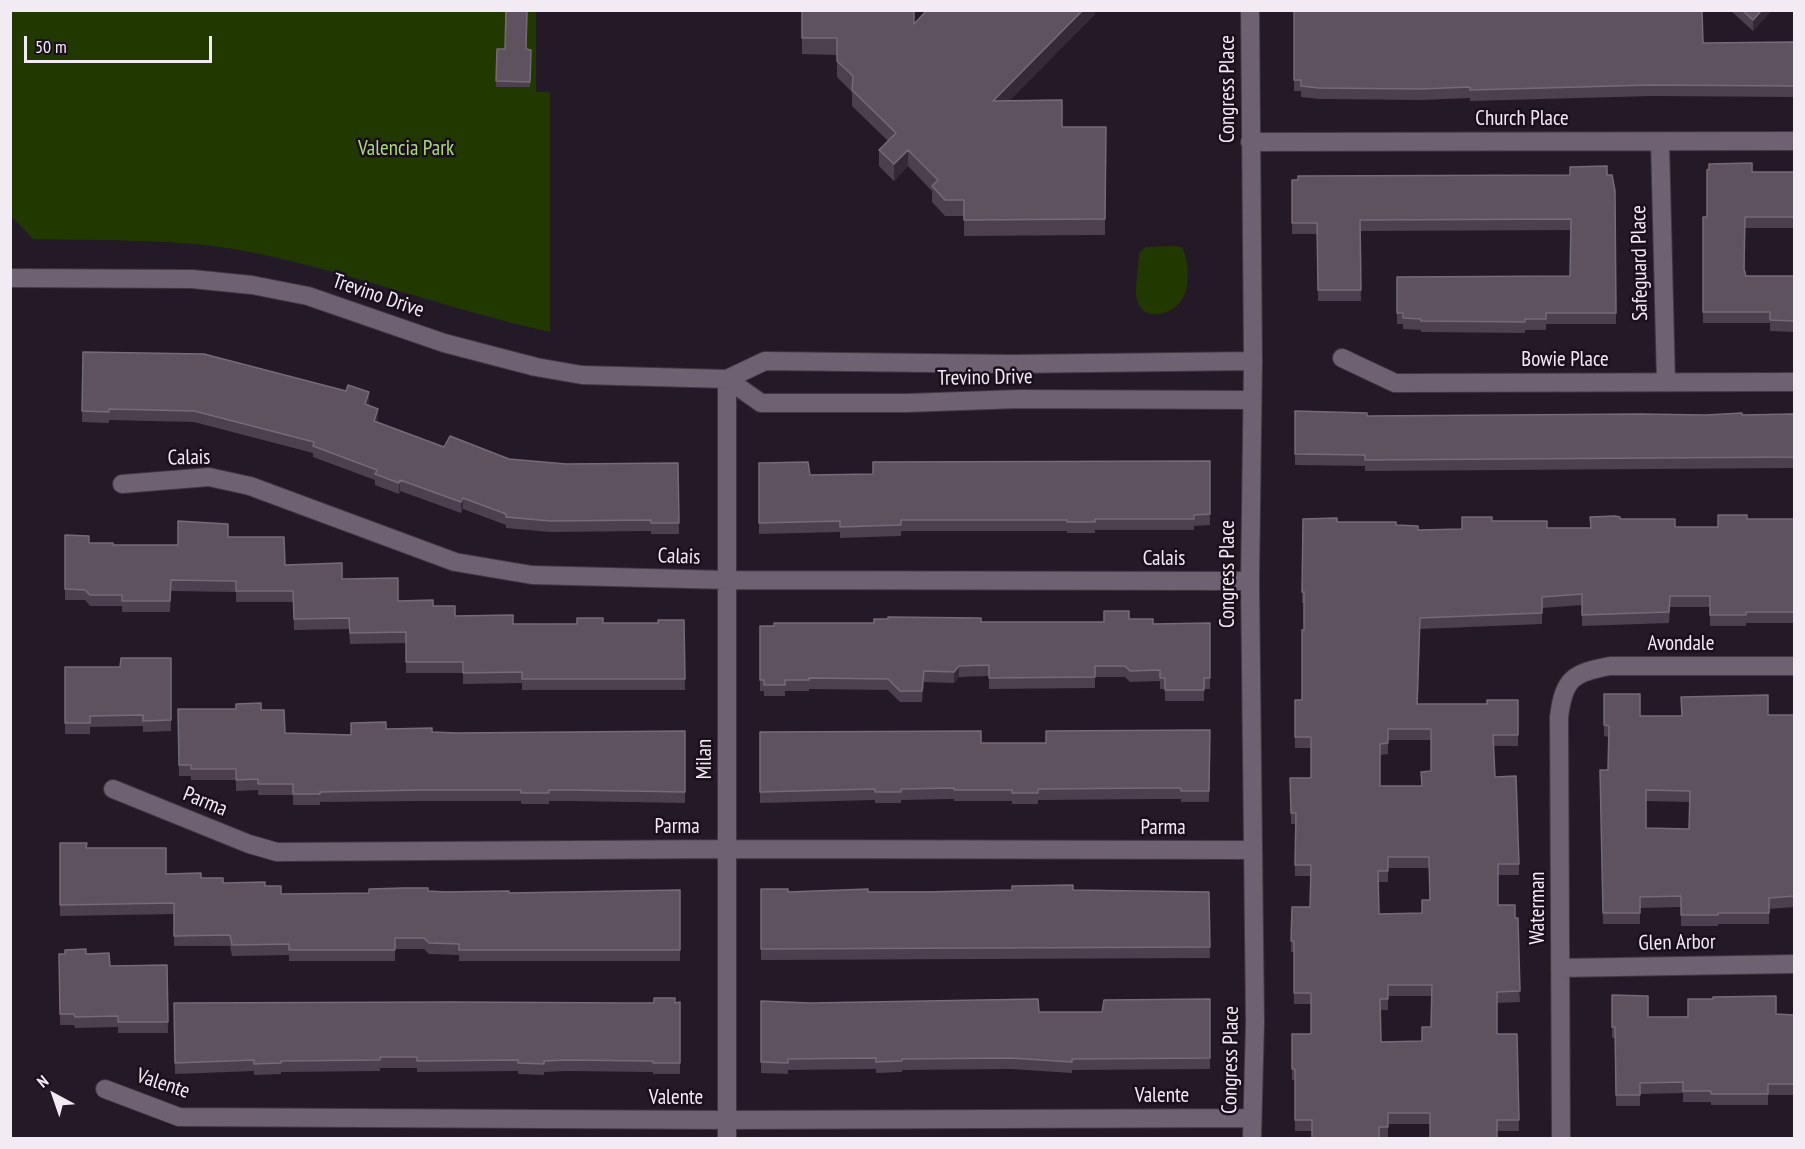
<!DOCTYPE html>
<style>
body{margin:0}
#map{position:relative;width:1805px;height:1149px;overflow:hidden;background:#241926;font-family:"PT Sans Narrow",sans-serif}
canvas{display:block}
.frame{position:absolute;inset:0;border:12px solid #f3ebf4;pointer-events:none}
.north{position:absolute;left:24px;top:1065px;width:60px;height:60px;-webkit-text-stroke:4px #1a101d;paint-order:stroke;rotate:320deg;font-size:16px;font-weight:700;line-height:24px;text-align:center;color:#f3ebf4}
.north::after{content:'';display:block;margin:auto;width:21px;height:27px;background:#f3ebf4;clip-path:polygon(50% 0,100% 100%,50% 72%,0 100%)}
.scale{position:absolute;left:24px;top:36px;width:188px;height:27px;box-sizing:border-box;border:3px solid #f3ebf4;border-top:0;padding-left:8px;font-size:18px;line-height:21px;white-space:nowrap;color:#f3ebf4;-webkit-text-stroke:4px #1a101d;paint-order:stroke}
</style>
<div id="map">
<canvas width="1805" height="1149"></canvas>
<div class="frame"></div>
<div class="north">N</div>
<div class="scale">50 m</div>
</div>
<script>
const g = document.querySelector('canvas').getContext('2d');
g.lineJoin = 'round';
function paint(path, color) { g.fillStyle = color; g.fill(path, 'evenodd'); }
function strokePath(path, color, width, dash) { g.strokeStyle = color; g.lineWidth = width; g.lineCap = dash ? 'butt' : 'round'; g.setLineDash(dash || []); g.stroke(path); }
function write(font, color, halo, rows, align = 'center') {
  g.font = font + ' "PT Sans Narrow",sans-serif'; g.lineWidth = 5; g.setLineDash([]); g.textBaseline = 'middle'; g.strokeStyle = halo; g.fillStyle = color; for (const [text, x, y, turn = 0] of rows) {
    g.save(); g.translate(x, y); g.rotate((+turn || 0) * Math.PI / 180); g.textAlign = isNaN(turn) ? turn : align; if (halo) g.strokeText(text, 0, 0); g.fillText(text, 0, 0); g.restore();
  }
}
const green = new Path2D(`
 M11 11H536V92H550V332C451 310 355 274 255 253 186 238 104 241 33 239L11 216Z
 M1173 246 1182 247C1189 261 1191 288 1181 301 1170 316 1143 322 1137 300 1134 291 1139 264 1139 253L1146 247Z`);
const minor = new Path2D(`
 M1250 10 1253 361 1250 581 1255 1022 1252 1138
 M1250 142 1794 141
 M1660 142 1666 382
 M10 278 192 279 252 285 308 296 444 343 536 367 582 375 727 379 765 361 1012 364 1253 361
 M1342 358 1395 383 1794 382
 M727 379 761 403H907L1019 399 1252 400
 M122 484 209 477 250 486 455 562 532 575 727 580 1250 581
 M113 789 249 844 277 852 727 849 1253 850
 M1560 968 1794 964
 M105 1089 179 1117 727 1120 1252 1118
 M727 1138V379
 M1561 1138 1559 717C1564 678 1573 673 1610 666H1794`);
const wall = new Path2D(`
 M802 10 914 24 1095 10V14L1009 101 1062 127H1106L1105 235 964 236V216H945L932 202V191L908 166 894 181 879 166V150L888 141 852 106V92L837 77V55L802 54Z
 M1294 10H1703V13L1702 12 1703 43 1794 42V97L1652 96 1470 101V98L1420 100 1319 99 1301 97V91H1294Z
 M1730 10H1772L1753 31Z
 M497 49 531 50 530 87H496Z
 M1752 172H1794V228H1745V269L1746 276H1794V332L1770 331V323H1703V217H1707Z
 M1607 175 1615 191 1616 324H1546V330H1525V333L1421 332V330L1403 329V324H1397V277L1570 276 1571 230 1360 231 1361 301H1318L1317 234H1292V180Z
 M83 352 346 391 369 403V406L378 420V422L444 447 509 459 566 464 678 463 679 534H651V531L550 532 506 528V525L463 509 461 513 400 491 399 494 375 485V480L313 457V453L194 422 109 420V423L82 422Z
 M1295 411 1367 416 1706 415 1794 414V468L1365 471V466L1295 465Z
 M1210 461V525L1194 526V530H1095V533H1067V531H901V536L840 538V532L759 534V463L810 475 873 474Z
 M1303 519 1337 522 1396 525 1418 530 1462 529 1492 521 1547 528H1590L1620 519 1675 527H1718L1747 519H1794V623H1746V626H1710V607H1670L1669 623 1582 626V605L1542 608V624L1420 629 1418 704H1487L1518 700V746H1493L1495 777 1519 864V875H1498V905L1515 918 1520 1002 1497 1003V1034H1517L1519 1131H1497L1430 1124H1388V1138H1312V1131H1295V1080H1292V1034H1311V1004H1294V952H1291V941L1310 907 1311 876H1295V824H1291L1290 778H1311V748H1295V700H1302L1304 630V603H1302ZM1388 740H1431V771L1422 786H1380V755L1388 754ZM1388 868H1429L1430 900 1422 913 1379 914 1378 882H1388ZM1388 996H1431V1027L1422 1041 1381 1042 1380 1010H1388Z
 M65 535 89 543 113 545H178L228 537 285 565 342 579 398 601 433 606 455 616 513 624 658 623 684 620 685 690H522V683L463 684V673H406V643L350 644 349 629 294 630 293 602H236V592L171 591 170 612H122V606H90L85 600H65Z
 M1129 619 1153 624 1210 623V689H1204V701H1165V689H1160V681L1130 682 1125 677H1095V688L989 689V676L959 677 954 683 924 682 922 702H900L888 690 809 689V691H785V696H764V691H760V626L874 623 1104 622Z
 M171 658V731L143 732V726L90 727V734H65V667H120Z
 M1604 694 1640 716 1794 715V907L1769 909V924H1718V926H1681V907L1640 908V924H1603L1600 770H1608L1609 737 1604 736ZM1646 801 1690 802 1689 829 1646 828Z
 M178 709 261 710 285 733 351 735 386 729 456 733 685 731V803L571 801H549V804H521V801H421L320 802V805H293V795H258V790L236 791V780H191V776H179Z
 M1210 730 1209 802H1181V799H1160L1038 800V804H1012V801H954V799L901 800V803H875V800L760 803V732L981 743H1046Z
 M60 843 87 848 166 874 201 878 223 883 265 886 281 894 369 893 428 891 509 893 680 890V961H459V955L429 954 424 949H395V961H289V955L232 956 230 946H174V914L60 916Z
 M761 889 788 892 1073 890 1209 892 1210 958 761 960Z
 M59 954H86L110 966 167 965 168 1033H118V1027L75 1028 74 1025H60Z
 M1612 995 1648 1017 1776 1014 1794 1015V1095H1768V1105H1711V1102H1683V1093L1640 1094V1106H1616L1615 1038H1612Z
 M1210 999V1069L1072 1070V1073L1011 1069 902 1070V1072L876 1073V1069L788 1070V1074L761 1073V1001L1039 1012H1102Z
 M680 1002V1074H653V1072L566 1071 544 1072V1075L518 1074V1071L417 1072V1068H380V1071L281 1072V1074L254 1075V1071L175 1074 174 1003H631Z`);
const shadedWall = new Path2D(`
 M1083 10H1095V14L993 117V101Z
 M1762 10H1772L1753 31V20Z
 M908 150V166L894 181V164Z
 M369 392V403L365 415V404Z
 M378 409V420L374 432V421Z
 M400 480V491L399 494V483Z
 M463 498V509L461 513V502Z
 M959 666V677L954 683V672Z
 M924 671V682L922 702V691Z`);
const building = new Path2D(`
 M506 10H527L526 49 531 50 530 82 496 81 497 49H505Z
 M802 10H914V24L927 10H1083L993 101 1062 100V127H1106L1105 219 964 220V200H945L932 186 938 180 908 150 894 164 879 150 896 133 852 90 853 76 837 61V38H802Z
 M1294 10H1702L1703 43 1794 42V86L1652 85 1470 90V87L1420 89 1319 88 1301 86V80H1294Z
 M1742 10H1762L1753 20Z
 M1752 163V172H1794V217H1745L1744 269 1746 276H1794V321L1770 320V312H1703V217H1707V170L1709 169V164Z
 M1607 166V175H1612L1615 191 1616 313H1546V319H1525V322L1421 321V319L1403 318V313H1397V277L1570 276 1571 219 1360 220 1361 290H1318L1317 223H1292V180H1298V176L1570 175V167Z
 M83 352 204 354 346 391 348 385 369 392 365 404 378 409 374 421 444 447 450 436 509 459 566 464 678 463 679 523H651V520L550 521 506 517V514L463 498 461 502 400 480 399 483 375 474 377 470 313 446 314 442 194 411 109 409V412L82 411Z
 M1295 411 1367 413V416L1640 414 1706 415 1742 413V415L1794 414V457L1365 460V455L1295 454Z
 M1210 461V514L1194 515V519H1095V522H1067V520H901V525L840 527V521L759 523V463L808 462 810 475 873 474V462Z
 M1718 515H1747V519H1794V612H1746V615H1710V596H1670L1669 612 1582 615V594L1542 597V613L1420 618 1417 704H1487V700H1518V735H1493L1495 777 1516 776 1519 864H1498V905H1515V918H1518L1520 991 1497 992V1034H1517L1519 1120H1497V1138H1430V1113H1388V1127H1379V1138H1312V1120H1295V1069H1292V1034H1311V993H1294V941H1291L1292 907H1310L1311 865H1295L1296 813H1291L1290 778H1311V737H1295V700H1302V630H1304V592H1302L1303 519 1337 518V522H1396V525L1418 526V530L1462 529V517H1492V521H1547V528H1591L1590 517 1615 516 1620 517V519H1675V527H1718ZM1388 729H1431V771L1421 772 1422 786H1380V744L1388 743ZM1388 857H1429L1430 900H1422V913L1379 914 1378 871H1388ZM1388 985H1432L1431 1027H1422V1041L1381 1042 1380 999H1388Z
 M178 521 228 524V537H284L285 565 342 563V579L398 578V601L433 600V606H455V616L513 615V624H577V618H603V623H658V620H684L685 679H522V672L463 673V662H406V632L350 633 349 618 294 619 293 591H236V581L171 580 170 601H122V595H90L85 590 65 589V535L89 536V543H113V545H178Z
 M1104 611H1129V619H1153V624L1210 623V678H1204V690H1165V678H1160V670L1130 671 1125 666H1095V677L989 678V665L959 666 954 672 924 671 922 691H900L888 679 809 678V680H785V685H764V680H760V626H774V623H874V619H888V617L981 618V622H1104Z
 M121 658H171V720L143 721V715L90 716V723H65V667H120Z
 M1604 694H1640V716H1682L1681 697 1768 695V715H1794V896L1769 898V913H1718V915H1681V896L1640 897V913H1603L1600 770H1608L1609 726 1604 725ZM1646 790 1690 791 1689 829 1646 828Z
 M261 703V710H284L285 733 351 735V723L386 722V729L432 728V732L456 733 685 731V792L571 790H549V793H521V790H421L320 792V794H293V784H258V779L236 780V769H191V765H179L178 709H236V704Z
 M1210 730 1209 791H1181V788H1160L1038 789V793H1012V790H954V788L901 789V792H875V789L760 792V732L981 731V743H1046V731Z
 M60 843H87L86 848H166V874L201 873V878H223V883L265 882V886H281V894L369 893V889L403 888H428V891L445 892 509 891V893L680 890V950H459V944L429 943 424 938H395V950H289V944L232 945 230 935 174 936V903L60 905Z
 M1073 885V890L1209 892 1210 947 761 949V889H788V892L868 889V892H924L1012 890V886Z
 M86 949V954L109 953 110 966 167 965 168 1022H118V1016L75 1017 74 1014H60L59 954H65V950Z
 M1612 995 1648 996V1017H1688V999H1713V997L1776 996V1014L1794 1015V1084H1768V1094H1711V1091H1683V1082L1640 1083V1095H1616L1615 1027H1612Z
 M654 998H675V1003L680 1002V1063H653V1061L566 1060 544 1061V1064L518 1063V1060L417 1061V1057H380V1060L281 1061V1063L254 1064V1060L175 1063 174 1003 452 1002 631 1003H654Z
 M1038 999 1039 1012H1102L1104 1000 1210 999V1058L1072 1059V1062L1011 1058 902 1059V1061L876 1062V1058L788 1059V1063L761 1062V1001L810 1003Z`);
const streetNames = [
 ["Congress Place",1228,89,-90],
 ["Church Place",1522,119],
 ["Safeguard Place",1640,263,-91],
 ["Trevino Drive",378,296,19],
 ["Bowie Place",1565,360],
 ["Trevino Drive",985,378,-1],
 ["Calais",189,458,-1],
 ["Calais",679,557,2],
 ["Calais",1164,559],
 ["Congress Place",1228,574,-90],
 ["Avondale",1681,644],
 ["Milan",705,759,-90],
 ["Parma",205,802,22],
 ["Parma",677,827],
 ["Parma",1163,828],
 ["Waterman",1538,908,-90],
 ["Glen Arbor",1677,943,-1],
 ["Congress Place",1231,1060,-89],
 ["Valente",163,1084,18],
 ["Valente",1162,1096],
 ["Valente",676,1098]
];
const parkNames = [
 ["Valencia Park",406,149]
];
paint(green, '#223801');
strokePath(minor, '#403741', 20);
strokePath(minor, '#6e6171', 18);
paint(wall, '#4c404e');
paint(shadedWall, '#342936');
paint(building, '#5e525f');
strokePath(building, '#756a77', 1.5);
write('21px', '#f3ebf4', '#1a101d', streetNames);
write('21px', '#acd97a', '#1a101d', parkNames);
</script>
